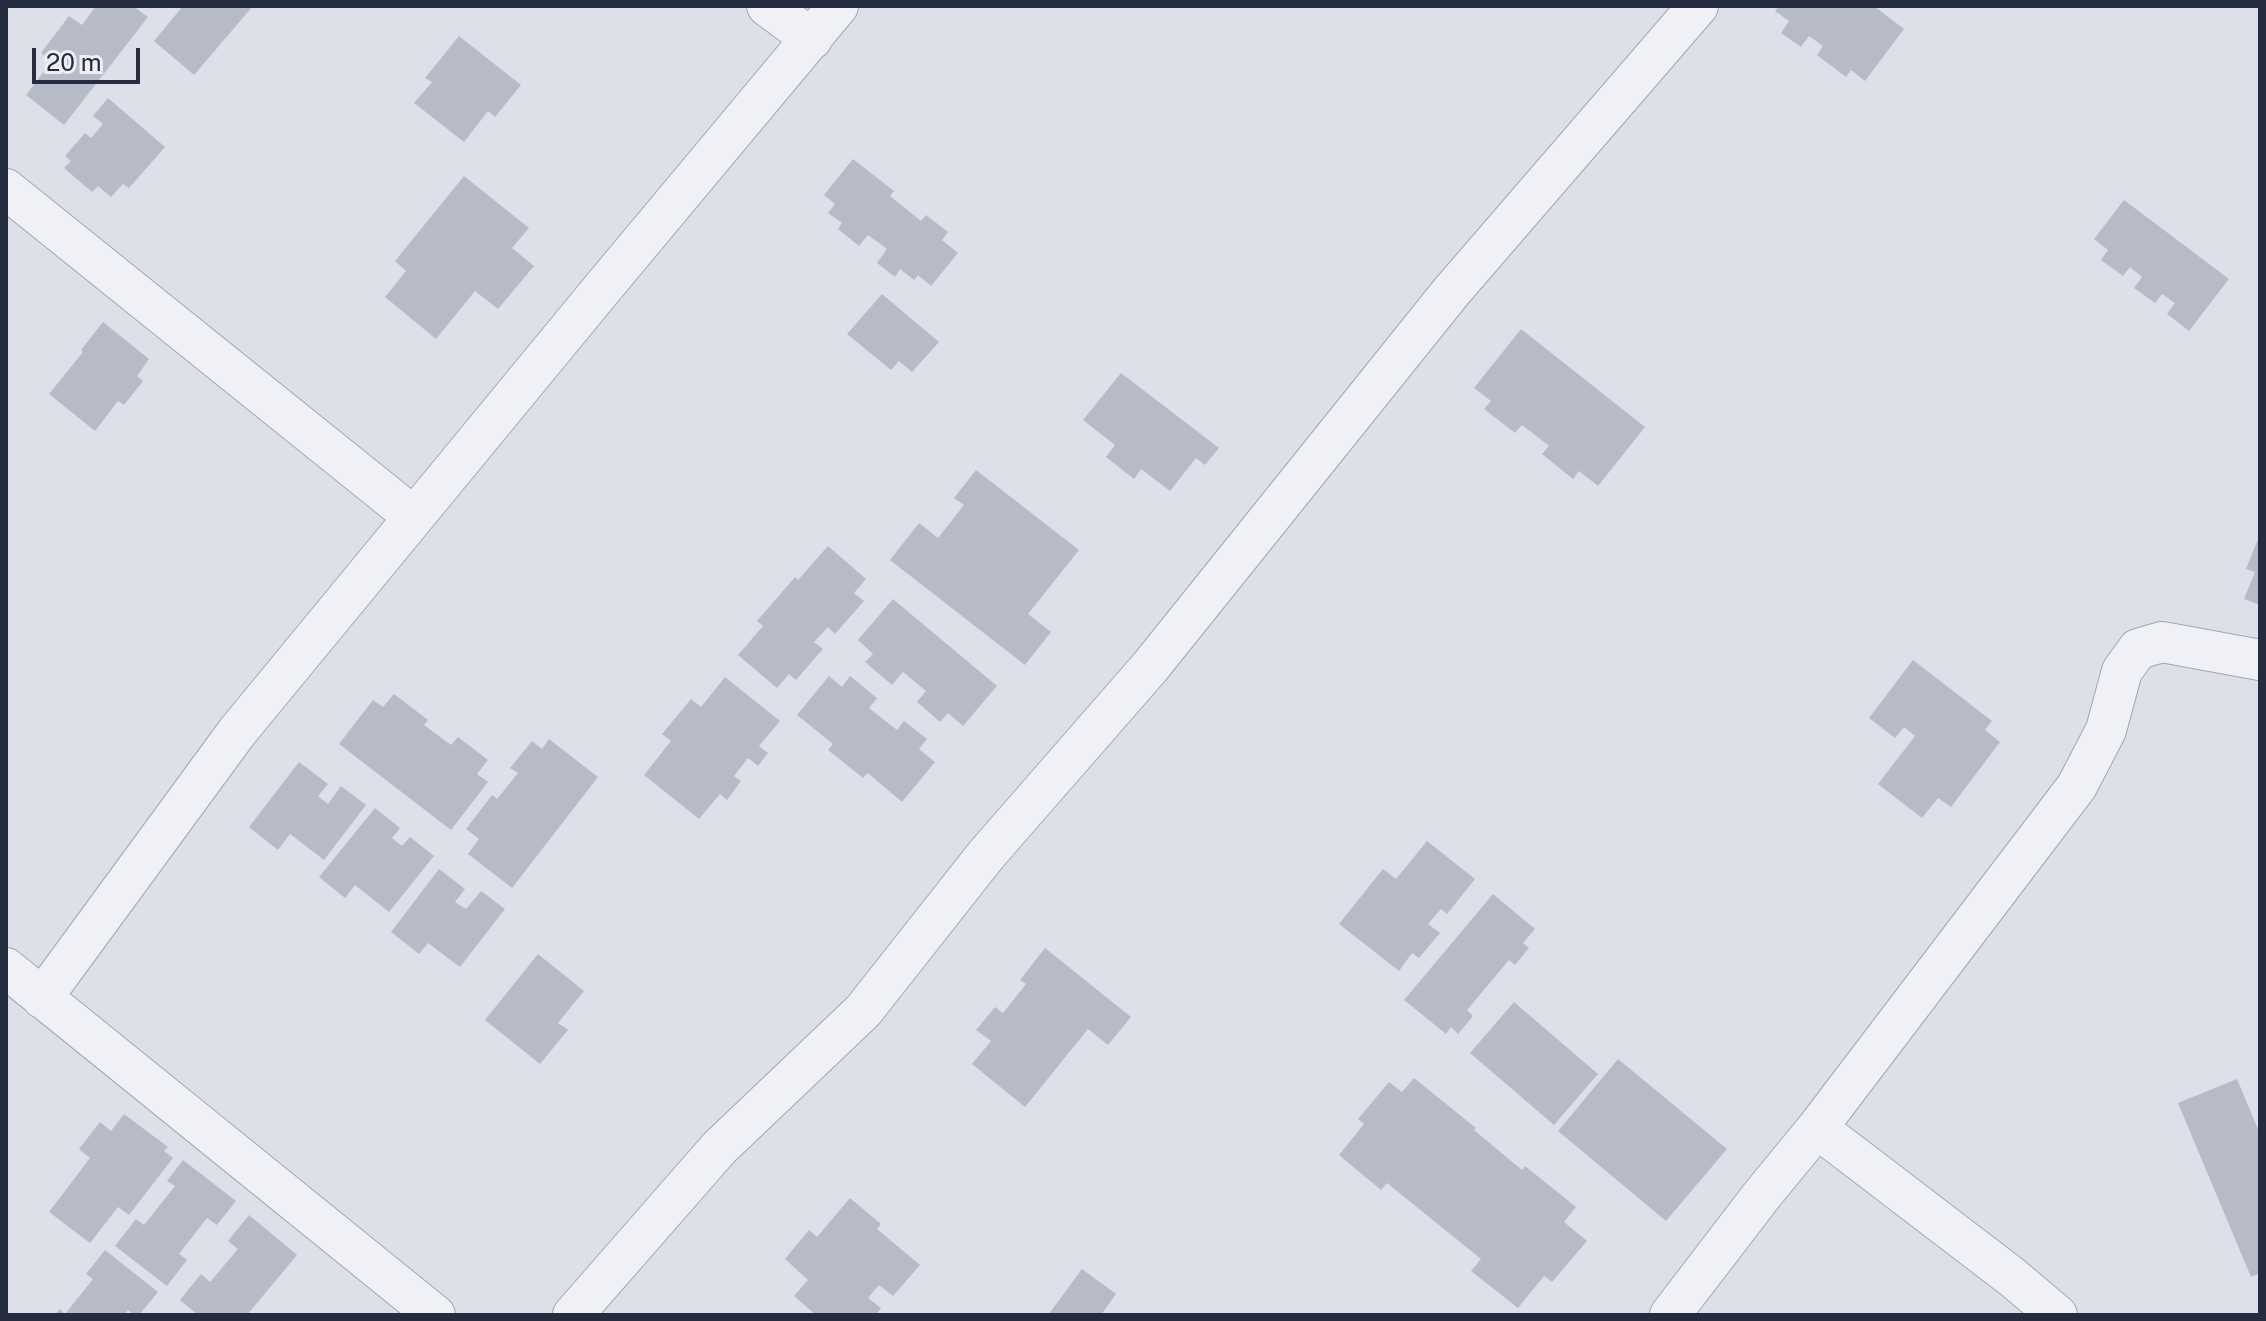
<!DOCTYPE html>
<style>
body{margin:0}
#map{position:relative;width:2266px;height:1321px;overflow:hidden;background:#dde0e8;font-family:"Public Sans",sans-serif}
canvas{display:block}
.frame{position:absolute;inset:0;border:8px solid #262c3f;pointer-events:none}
.scale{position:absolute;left:32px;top:48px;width:108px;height:36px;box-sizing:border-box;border:4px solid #262c3f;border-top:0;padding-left:10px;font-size:24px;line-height:28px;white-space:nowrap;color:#262c3f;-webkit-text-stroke:6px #eceff5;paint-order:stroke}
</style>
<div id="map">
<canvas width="2266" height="1321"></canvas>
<div class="frame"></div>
<div class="scale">20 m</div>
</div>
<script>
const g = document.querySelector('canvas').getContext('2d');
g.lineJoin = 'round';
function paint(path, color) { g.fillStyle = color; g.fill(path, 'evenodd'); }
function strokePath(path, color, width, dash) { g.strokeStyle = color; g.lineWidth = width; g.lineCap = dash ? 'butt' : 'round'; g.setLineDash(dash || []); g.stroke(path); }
const building = new Path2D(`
 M96 6H133L148 17 64 125 26 95 52 61 41 53 69 16 82 25Z
 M183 6H253L194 75 154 41Z
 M1779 6H1874L1904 29 1865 81 1851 70 1846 77 1817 55 1823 46 1809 36 1801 47 1781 33 1789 21 1775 11Z
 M459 36 521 85 495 117 488 111 464 142 414 103 432 82 425 78Z
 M108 98 165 147 129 188 123 184 111 197 98 186 92 192 64 168 71 161 65 156 85 133 91 138 103 124 93 116Z
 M853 159 894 191 890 196 921 221 926 215 948 232 942 240 958 253 931 286 918 275 914 280 900 269 895 277 877 263 887 249 868 235 859 246 838 229 842 223 828 213 835 204 824 195Z
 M464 176 529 228 512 248 534 266 498 309 475 291 436 339 385 297 406 271 395 261Z
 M2124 200 2229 279 2189 331 2167 314 2175 303 2162 294 2155 303 2134 288 2142 277 2130 267 2123 276 2101 260 2108 250 2094 239Z
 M882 294 939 342 912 372 899 361 891 370 847 334Z
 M103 322 149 359 137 376 143 381 124 405 118 401 95 431 49 394 83 352 81 350Z
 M1521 329 1645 427 1598 486 1579 471 1573 479 1542 454 1549 446 1522 425 1515 433 1484 409 1491 401 1474 388Z
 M1121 373 1219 448 1205 465 1196 458 1170 491 1141 469 1134 479 1106 457 1115 445 1083 420Z
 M976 470 1079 550 1028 614 1051 632 1025 665 890 560 919 523 938 538 964 505 954 498Z
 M2260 534V605L2244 599 2255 572 2246 569Z
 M828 546 866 579 854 593 864 601 835 634 828 627 814 642 823 649 796 680 789 674 777 688 738 655 763 626 757 621 795 577 798 580Z
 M893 599 997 686 963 726 948 713 940 722 917 702 926 691 903 672 892 685 865 662 873 654 858 640Z
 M1913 660 1992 721 1985 730 2000 742 1951 807 1938 798 1922 818 1878 784 1915 736 1904 727 1895 738 1869 718Z
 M829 676 842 687 850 676 877 698 869 708 897 730 904 721 927 739 919 749 935 762 902 802 868 773 863 778 828 750 833 744 797 715Z
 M725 677 780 721 759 746 768 753 758 766 748 758 734 776 741 781 727 800 720 794 699 819 644 775 671 741 662 734 691 699 701 707Z
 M394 694 428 720 424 725 451 745 458 737 488 760 477 774 488 782 451 830 339 744 373 700 383 707Z
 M549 739 598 777 512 888 468 854 479 839 466 829 492 795 497 799 518 773 510 768 532 741 542 749Z
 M299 762 328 784 318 796 328 804 341 786 366 805 324 860 290 834 278 850 249 827Z
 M375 808 400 828 392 838 402 846 410 837 434 856 389 912 355 885 345 898 319 877Z
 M1427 841 1475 879 1447 914 1441 909 1428 924 1440 933 1419 958 1412 953 1399 971 1339 924 1383 869 1396 879Z
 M439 869 465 889 455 902 466 909 481 891 505 909 460 967 428 943 419 954 391 932Z
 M1493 894 1535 929 1523 943 1529 948 1515 965 1509 960 1467 1010 1473 1016 1458 1034 1451 1027 1446 1034 1404 1000Z
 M1045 948 1131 1017 1108 1045 1088 1029 1025 1107 972 1064 991 1041 976 1030 995 1007 1003 1013 1026 984 1020 980Z
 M538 954 584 991 558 1023 568 1030 540 1064 485 1020Z
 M1514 1002 1598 1074 1554 1125 1470 1053Z
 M1618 1059 1727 1149 1666 1221 1558 1131Z
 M1414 1078 1476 1128 1474 1130 1522 1170 1525 1166 1576 1207 1564 1222 1587 1241 1552 1282 1544 1276 1518 1308 1471 1271 1481 1259 1387 1183 1381 1190 1339 1155 1364 1124 1358 1119 1389 1082 1402 1092Z
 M2237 1079 2260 1134V1273L2251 1277 2178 1103Z
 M124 1114 168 1147 164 1151 173 1158 129 1215 118 1207 90 1243 49 1212 90 1158 79 1149 100 1122 111 1131Z
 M183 1160 236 1201 217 1225 207 1218 179 1254 187 1260 167 1286 115 1246 136 1219 144 1225 175 1186 167 1181Z
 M850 1198 881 1224 877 1229 920 1265 893 1296 879 1285 868 1298 881 1308 876 1315H816L794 1296 808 1280 785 1259 809 1230 817 1237Z
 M249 1215 297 1255 247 1315H198L180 1300 201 1274 210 1282 238 1249 228 1241Z
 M105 1250 158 1292 139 1315H134L128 1310 124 1315H55L60 1309 65 1314 93 1279 86 1274Z
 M1082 1269 1116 1294 1101 1315H1048Z`);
const minor = new Path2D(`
 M767 6 812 39
 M6 189 414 517
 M6 968 435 1315
 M42 998 237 732 601 290 838 6
 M1817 1128 2012 1277 2057 1315
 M573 1315 719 1148 863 1011 986 855 1150 667 1451 292 1698 6
 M1670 1315 1762 1195 1817 1128 2077 786 2106 730 2122 671 2138 649 2162 642 2260 660`);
paint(building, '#b7bbc8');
strokePath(minor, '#a2a6b2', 42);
strokePath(minor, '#f0f1f6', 40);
</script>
